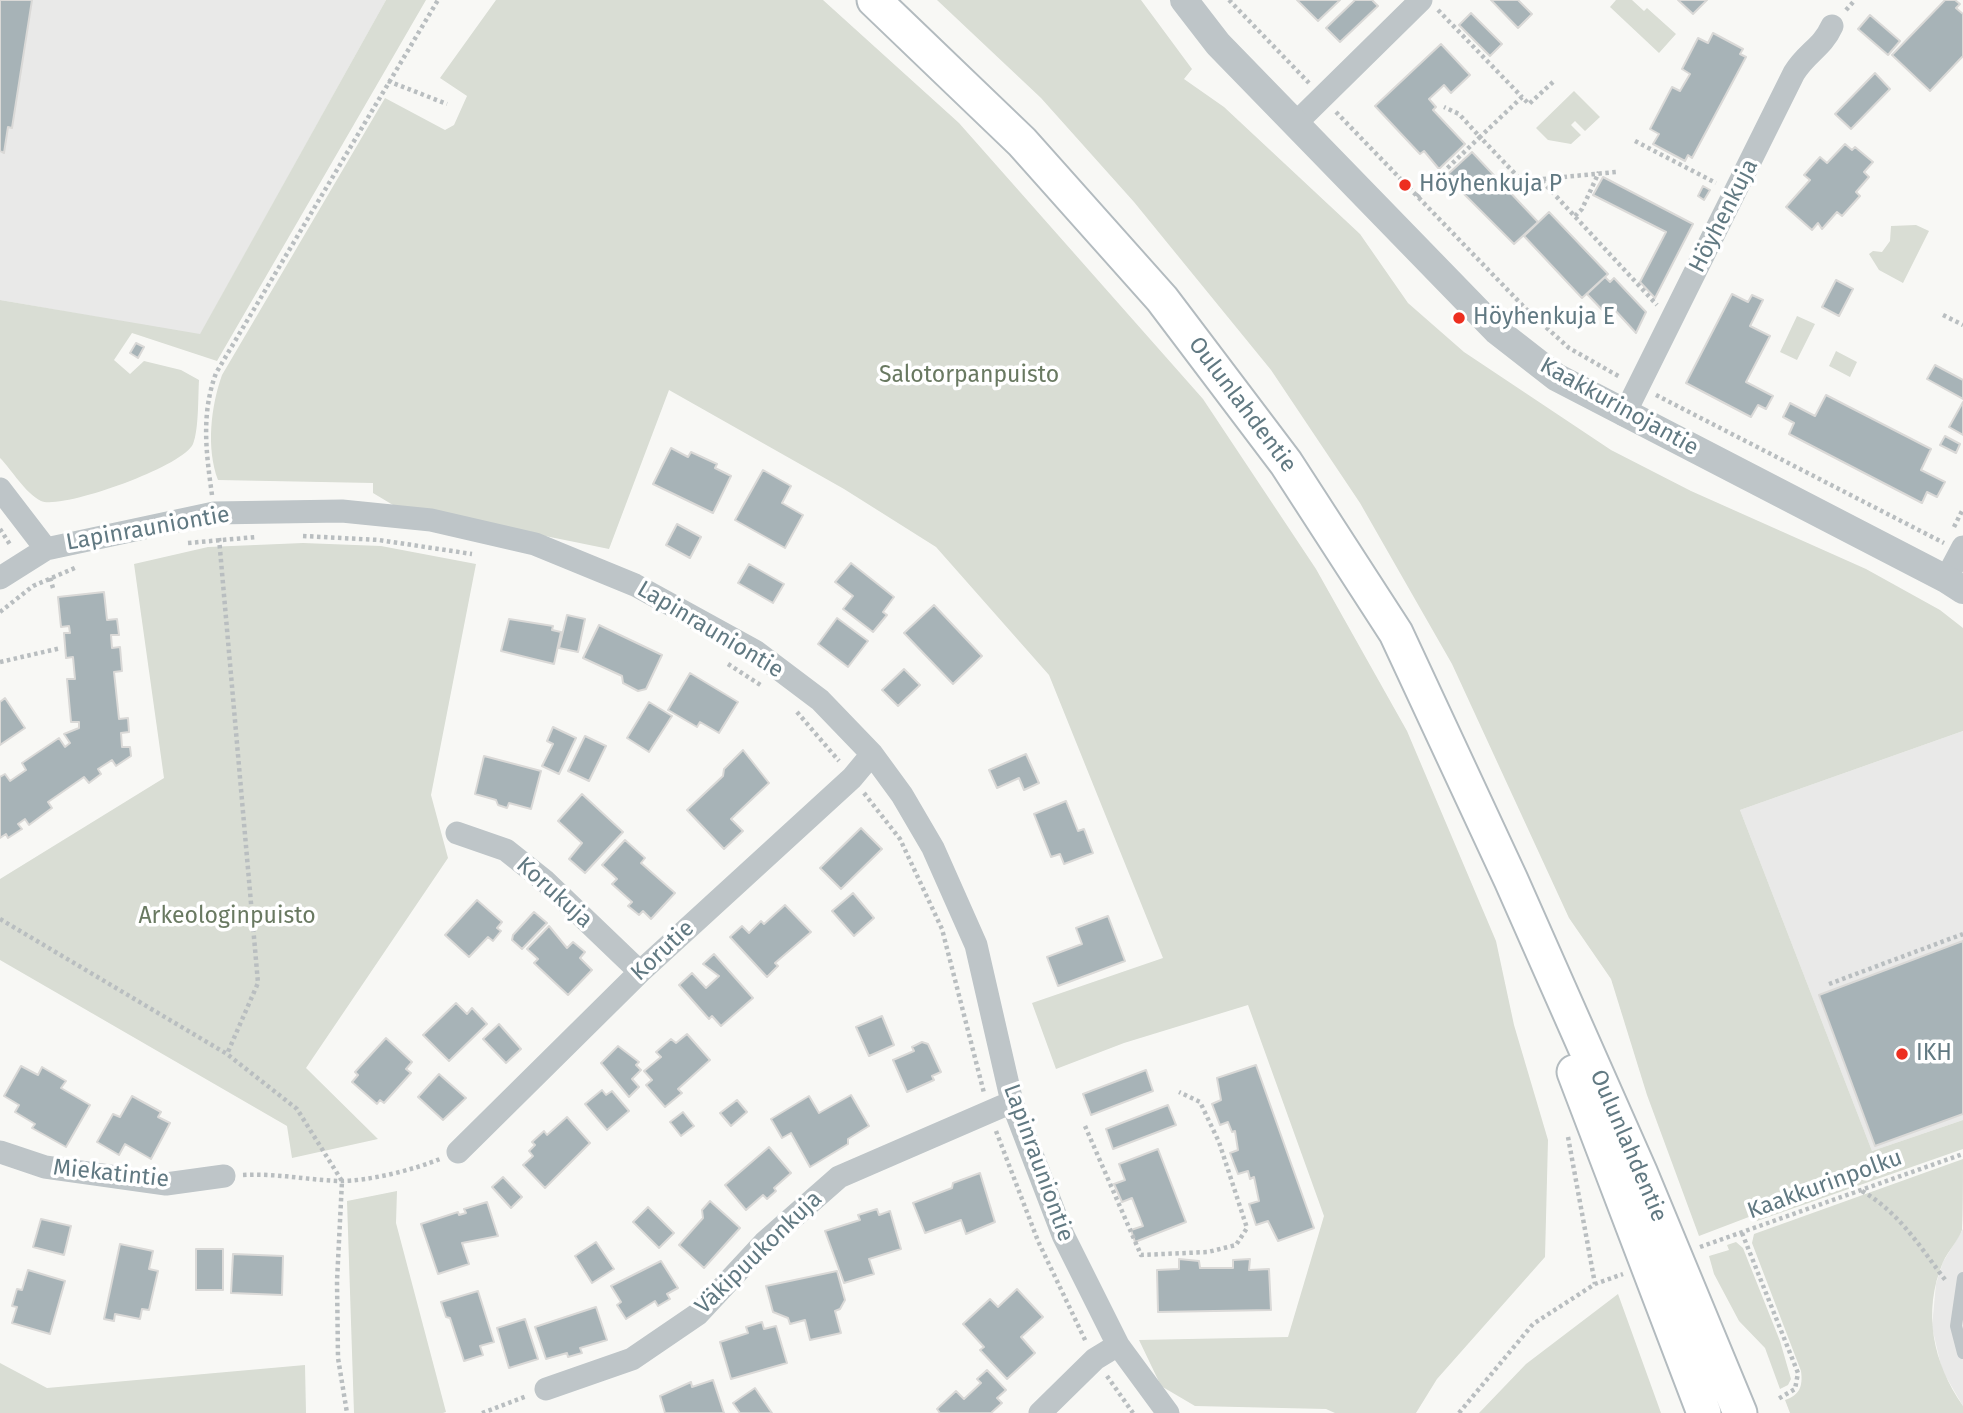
<!DOCTYPE html>
<meta charset="utf-8">
<style>
body{margin:0}
canvas{display:block;background:#f8f8f5}
</style>
<canvas width="1963" height="1413"></canvas>
<script>
const g = document.querySelector('canvas').getContext('2d');
g.lineJoin = 'round';
function paint(path, color) { g.fillStyle = color; g.fill(path, 'evenodd'); }
function strokePath(path, color, width, dash) { g.strokeStyle = color; g.lineWidth = width; g.lineCap = dash ? 'butt' : 'round'; g.setLineDash(dash || []); g.stroke(path); }
function write(font, color, halo, rows, align = 'center') {
  g.font = font + ' "Fira Sans",sans-serif'; g.lineWidth = 7; g.setLineDash([]); g.textBaseline = 'middle'; g.strokeStyle = halo; g.fillStyle = color; for (const [text, x, y, turn = 0] of rows) {
    g.save(); g.translate(x, y); g.rotate((+turn || 0) * Math.PI / 180); g.textAlign = isNaN(turn) ? turn : align; if (halo) g.strokeText(text, 0, 0); g.fillText(text, 0, 0); g.restore();
  }
}
const built = new Path2D(`
 M0 0H386L200 335 0 300Z
 M1963 731V1120L1872 1151 1740 810Z
 M1963 1229V1406L1942 1370 1932 1327 1936 1284 1943 1262Z`);
const green = new Path2D(`
 M386 0H426L217 361 132 333 114 360 130 374 144 361 181 370 199 380C198 396 199 430 193 444 183 467 61 510 41 501 25 493 12 470 0 458V300L200 334Z
 M496 0H823L959 123 1203 399 1316 569 1407 731 1496 941 1514 1025 1548 1140 1545 1257 1437 1379 1416 1413H1335L1326 1409 1195 1406 1161 1386 1139 1340 1288 1337 1324 1216 1248 1005 1124 1043 1056 1069 1032 1003 1163 958 1049 675 936 547 844 489 669 390 609 549 393 505 373 493V483L218 480C206 448 211 406 222 375L385 98 445 130 454 125 467 96 440 78Z
 M937 0H1141L1192 69 1184 79 1224 107 1360 234 1408 303 1464 352 1611 450 1691 491 1866 569 1940 610 1963 628V731L1740 810 1872 1151 1963 1120V1149L1757 1221 1754 1215 1699 1236 1647 1095 1611 979 1569 918 1452 664 1360 503 1271 370 1134 202 1041 98Z
 M1616 0H1632L1644 11 1647 8 1676 34 1659 53 1610 7Z
 M1574 91 1600 117 1585 131 1575 121 1571 125 1581 135 1571 144 1548 140 1536 128Z
 M1916 225 1929 231 1903 283 1879 270 1869 254 1873 251 1882 252 1890 241 1891 226Z
 M1797 316 1815 324 1797 360 1780 352Z
 M1836 351 1857 362 1850 377 1829 366Z
 M303 543 381 546 476 564 431 795 448 858 306 1068 378 1139 292 1158 287 1126 0 960V879L164 778 134 564 208 547Z
 M1963 1159C1963 1176 1963 1216 1962 1230 1958 1241 1948 1251 1943 1262 1922 1312 1933 1363 1963 1406V1413H1790L1785 1400C1800 1395 1803 1386 1801 1371L1752 1243 1754 1234Z
 M397 1191 396 1223 446 1412 443 1413H354L347 1201Z
 M1736 1242 1743 1248 1780 1341 1791 1379 1788 1385 1780 1389 1765 1348 1739 1321 1714 1274 1709 1256 1729 1250 1727 1245Z
 M1618 1294 1661 1413H1479L1526 1364Z
 M0 1363 47 1388 305 1365 306 1413H0Z`);
const building = new Path2D(`
 M0 0H32L12 128 8 127 4 153 0 151Z
 M1297 0H1340L1318 21Z
 M1355 0H1372L1378 6 1340 42 1326 28Z
 M1491 0H1518L1532 14 1518 28Z
 M1678 0H1707L1693 14Z
 M1945 0H1955L1960 4 1956 8 1963 14V56L1930 91 1892 55Z
 M1471 13 1502 44 1490 56 1459 25Z
 M1870 15 1900 41 1888 55 1858 29Z
 M1713 33 1743 49 1740 54 1746 57 1692 158 1688 155 1685 161 1653 144 1659 134 1650 129 1672 87 1680 91 1690 74 1682 69 1698 38 1708 43Z
 M1441 44 1470 75 1451 93 1444 85 1429 99 1436 107 1433 110 1465 144 1439 169 1424 151 1420 154 1375 106Z
 M1875 73 1890 89 1851 129 1835 114Z
 M1845 144 1852 150 1855 147 1873 162 1864 172 1869 177 1856 192 1860 196 1842 216 1837 212 1822 229 1818 223 1812 230 1786 207 1810 180 1804 175 1820 157 1827 163Z
 M1472 152 1538 222 1514 244 1446 176Z
 M1603 177 1693 224 1655 298 1640 282 1666 232 1593 195Z
 M1703 186 1710 190 1704 200 1698 196Z
 M1549 212 1608 274 1582 298 1524 236Z
 M1605 277 1610 282 1614 278 1646 312 1636 333 1614 309 1607 315 1587 294Z
 M1836 280 1853 289 1839 316 1822 307Z
 M1732 294 1748 302 1752 295 1763 300 1750 326 1770 336 1746 382 1773 396 1766 409 1758 405 1751 417 1686 383Z
 M136 343 144 347 138 358 130 353Z
 M1935 365 1963 380V399L1927 379Z
 M1826 395 1931 449 1921 470 1945 482 1937 497 1927 492 1922 503 1789 434 1794 423 1783 417 1790 403 1815 416Z
 M1963 402V435L1949 427Z
 M1945 436 1960 444 1956 453 1940 445Z
 M671 448 688 457 691 452 717 464 715 468 731 476 713 513 653 484Z
 M763 470 791 486 782 503 803 515 785 548 735 520Z
 M677 524 701 537 690 558 666 545Z
 M851 563 894 597 883 612 887 615 873 632 843 609 853 596 835 582Z
 M749 564 784 584 773 603 738 583Z
 M104 592 107 620 117 619 119 635H111L112 648 120 647 122 671 114 672 119 719 128 718 129 732 121 733 122 747H130L131 756 116 766 112 760 98 769 101 774 89 783 84 777 48 802 52 808 29 825 25 819 18 824 22 829 8 838 6 834 0 838V777L5 774 10 781 26 770 22 763 59 738 65 747 70 743 64 734 79 728V722H71L67 679H75L73 657 66 658 64 633H70L69 626 61 627 58 597Z
 M934 605 982 656 953 684 904 633Z
 M567 615 585 619 578 652 559 648Z
 M837 618 868 641 848 667 818 644Z
 M509 619 553 626 552 630 561 632 554 664 501 651Z
 M599 625 662 655 646 689 638 691 623 683 622 676 583 658Z
 M904 669 920 685 898 706 882 690Z
 M690 673 738 702 719 733 700 722 697 727 668 710Z
 M5 698 25 728 0 745V702Z
 M649 702 672 716 649 752 627 738Z
 M553 727 576 738 559 774 542 766 553 744 547 741Z
 M585 736 606 746 589 781 568 771Z
 M743 750 769 783 731 819 743 831 724 849 687 810 723 776 724 769Z
 M1026 754 1039 783 1024 790 1019 778 997 788 989 770Z
 M484 756 541 771 531 809 509 803 507 808 498 805 496 800 475 794Z
 M582 794 623 832 585 873 569 859 582 843 558 821Z
 M1066 801 1078 831 1084 829 1093 853 1064 864 1060 854 1051 857 1034 814Z
 M861 828 882 849 841 889 820 868Z
 M625 840 645 858 641 863 675 893 651 919 643 911 639 915 628 906 632 902 612 884 617 879 602 865Z
 M853 893 874 918 854 936 832 911Z
 M477 900 502 922 497 928 501 931 493 941 488 937 469 957 445 935Z
 M785 905 811 932 775 963 778 966 767 977 730 937 742 926 749 933 761 921 764 924Z
 M534 912 547 923 522 949 512 940 513 935Z
 M1108 916 1125 961 1058 986 1047 957 1082 944 1076 928Z
 M549 926 567 948 573 942 585 952 580 958 592 970 568 995 534 963 538 959 527 949Z
 M1963 941V1114L1875 1146 1819 995Z
 M714 954 753 998 721 1026 712 1016 709 1019 679 985 692 973 706 988 719 976 703 964Z
 M456 1003 467 1014 472 1008 487 1024 449 1061 423 1035Z
 M882 1016 894 1045 869 1056 856 1027Z
 M499 1024 521 1049 506 1063 483 1039Z
 M687 1034 710 1060 678 1089 682 1093 665 1107 646 1085 652 1080 644 1071 661 1057 656 1052 671 1039 676 1043Z
 M386 1038 412 1062 406 1069 411 1073 384 1103 380 1100 377 1104 352 1082 358 1075 355 1072Z
 M922 1042 928 1044 941 1072 932 1076 934 1080 907 1092 893 1060 914 1051 912 1047Z
 M618 1046 639 1062 636 1065 641 1070 632 1079 639 1087 629 1097 601 1063Z
 M1256 1065 1314 1228 1278 1241 1268 1221 1256 1225 1249 1204 1259 1201 1254 1177 1250 1179 1248 1171 1238 1174 1230 1153 1238 1150 1235 1131 1232 1132 1228 1122 1220 1125 1212 1104 1221 1100 1217 1078Z
 M21 1066 38 1075 42 1067 66 1081 61 1088 90 1105 66 1147 32 1128 35 1124 15 1112 19 1105 4 1096Z
 M1146 1070 1153 1091 1091 1115 1083 1094Z
 M439 1074 466 1098 443 1120 418 1097Z
 M602 1090 606 1095 612 1091 629 1111 607 1130 585 1104Z
 M851 1095 869 1126 848 1139V1144L810 1167 791 1133 782 1138 771 1119 809 1096 819 1113Z
 M132 1096 161 1112 158 1117 170 1123 151 1159 125 1144 119 1155 97 1142 113 1114 120 1117Z
 M737 1100 747 1112 731 1126 720 1113Z
 M1168 1105 1176 1125 1113 1149 1106 1129Z
 M683 1112 694 1126 681 1136 670 1122Z
 M567 1117 590 1143 545 1188 523 1165 533 1156 529 1151 535 1145 532 1142 544 1131 547 1135Z
 M769 1147 791 1173 774 1188 776 1191 767 1199 763 1195 746 1210 725 1185Z
 M1158 1149 1186 1222 1135 1242 1131 1230 1143 1226 1132 1198 1122 1202 1114 1184 1125 1180 1119 1164Z
 M980 1173 995 1222 966 1234 961 1220 925 1233 913 1203 952 1188 953 1183Z
 M503 1177 522 1197 511 1208 492 1187Z
 M710 1201 740 1228 704 1268 679 1245 703 1218 702 1210Z
 M487 1202 498 1236 462 1243 469 1264 438 1274 421 1224 458 1212 459 1215 466 1213 464 1209Z
 M648 1207 674 1233 659 1248 633 1222Z
 M877 1209 879 1215 890 1211 901 1249 869 1259 874 1274 844 1283 825 1231 860 1220 858 1215Z
 M41 1219 71 1226 64 1255 33 1247Z
 M596 1242 614 1269 592 1283 575 1256Z
 M120 1244 153 1251 149 1269 158 1271 149 1310 142 1309 140 1319 115 1314 114 1321 104 1319Z
 M196 1249H223V1290H196Z
 M233 1254 283 1256 282 1295 231 1293Z
 M1179 1259 1199 1261 1200 1268H1233V1260L1250 1259 1249 1270 1269 1269 1271 1310 1158 1312 1157 1270 1179 1269Z
 M661 1261 678 1288 667 1294 670 1299 658 1306 655 1301 626 1319 617 1305 621 1302 611 1286Z
 M28 1270 65 1281 50 1334 12 1323 17 1307 12 1306 17 1289 22 1290Z
 M837 1271 845 1300 840 1309 835 1311 841 1333 810 1340 805 1320 790 1324 788 1318 773 1312 766 1286Z
 M1017 1289 1043 1317 1021 1337 1035 1353 1007 1379 980 1350 984 1347 963 1324 990 1299 998 1307Z
 M478 1291 494 1342 480 1346 483 1355 464 1361 450 1318 446 1317 441 1302Z
 M596 1307 607 1340 580 1348 582 1353 568 1357 567 1353 546 1359 535 1327Z
 M525 1319 538 1359 509 1368 497 1328Z
 M762 1322 764 1329 776 1326 787 1363 731 1379 720 1342 748 1333 746 1327Z
 M987 1370 1006 1390 997 1398 1002 1403 991 1413H940L937 1409 956 1391 964 1399 981 1383 977 1379Z
 M713 1380 724 1413H665L660 1396 691 1382 692 1387Z
 M755 1388 772 1413H740L733 1403Z`);
const path = new Path2D(`
 M1229 0 1309 83
 M1438 10 1522 97
 M1846 10 1855 0
 M388 81 447 104
 M1553 82 1529 104 1522 97 1480 137 1522 181 1616 172
 M1336 112 1527 310 1569 348 1620 377
 M1635 141 1716 183
 M1542 181 1657 305
 M1417 197 1480 137 1459 114 1444 107
 M1575 216 1582 209 1599 172
 M1943 315 1963 325
 M1656 395 1944 543
 M212 495C206 452 201 414 216 373L438 0
 M1954 527 1963 509
 M0 529 11 546
 M303 536 379 540 472 554
 M219 538 258 983 227 1054
 M188 543 256 537
 M50 578 53 588
 M0 612 33 586 77 567
 M0 662 61 648
 M728 664 762 686
 M797 712 839 761
 M864 793 900 839 942 929 984 1093
 M0 919 227 1054 297 1109 342 1181 337 1281 338 1358 347 1413
 M1829 984 1963 934
 M1085 1126 1141 1255 1208 1252 1236 1245 1247 1228 1219 1142 1200 1102 1179 1092
 M996 1131 1038 1241 1086 1342
 M1568 1137 1595 1284
 M243 1175C276 1173 307 1180 340 1181 369 1181 413 1170 440 1159
 M1862 1191C1900 1213 1920 1247 1946 1281
 M1742 1233 1798 1373 1795 1389 1778 1399
 M1700 1247 1963 1154
 M1107 1376 1133 1413
 M482 1413 527 1396
 M1459 1413 1533 1324 1595 1284 1623 1274`);
const service = new Path2D(`
 M1963 1278 1956 1326 1963 1353`);
const minor = new Path2D(`
 M1296 123 1421 0
 M1624 415 1794 73C1807 52 1822 48 1832 26
 M0 489 46 549
 M0 578 46 549 214 513 342 511 431 520 535 544 635 585 755 651 820 700 872 754 902 795 933 848 976 945 1012 1102 1063 1235 1118 1345 1168 1413
 M1946 579 1963 547
 M457 833 506 850 545 881 640 972
 M0 1152 45 1167 166 1184 224 1176
 M458 1152 640 972 852 778 872 754
 M546 1389 632 1359 698 1314 764 1243 839 1177 1012 1102
 M1040 1413 1095 1359 1118 1345`);
const tertiary = new Path2D(`
 M1184 0 1218 44 1497 331 1556 377 1946 579 1963 590`);
const secondary = new Path2D(`
 M874 0 1022 142 1162 299 1286 463 1396 633 1511 880 1641 1174 1740 1413
 M1574 1072 1704 1413`);
const markers = [
 [1405,185,7,"#ed2f20"],
 [1459,318,7,"#ed2f20"],
 [1902,1054,7,"#ed2f20"]
];
const poiNames = [
 ["Höyhenkuja P",1419,185],
 ["Höyhenkuja E",1473,318],
 ["IKH",1916,1054]
];
const streetNames = [
 ["Höyhenkuja",1724,216,-63],
 ["Oulunlahdentie",1242,405,53],
 ["Kaakkurinojantie",1619,407,29],
 ["Lapinrauniontie",148,529,-10],
 ["Lapinrauniontie",710,630,31],
 ["Korukuja",554,893,42],
 ["Korutie",663,951,-43],
 ["Oulunlahdentie",1628,1146,67],
 ["Lapinrauniontie",1038,1163,70],
 ["Miekatintie",111,1174,6],
 ["Kaakkurinpolku",1825,1185,-20],
 ["Väkipuukonkuja",759,1253,-44]
];
const parkNames = [
 ["Salotorpanpuisto",969,376],
 ["Arkeologinpuisto",227,917]
];
paint(built, '#e9e9e8');
paint(green, '#d9ddd4');
paint(building, '#a7b3b7');
strokePath(building, '#dad9d7', 2);
strokePath(secondary, '#b3bbbf', 37);
strokePath(path, '#b9bec0', 4.5, [3.5, 3.5]);
strokePath(service, '#bec5c8', 12);
strokePath(minor, '#bec5c8', 23);
strokePath(tertiary, '#bec5c8', 28);
strokePath(secondary, '#fff', 33);
for (const [x, y, r, color] of markers) { const dot = new Path2D(); dot.arc(x, y, r, 0, 2 * Math.PI); g.fillStyle = color; g.fill(dot); strokePath(dot, '#fff', 2.5); }
write('23px', '#617982', '#fff', poiNames, 'left');
write('23px', '#617982', '#fff', streetNames);
write('23px', '#697961', '#fff', parkNames);
</script>
